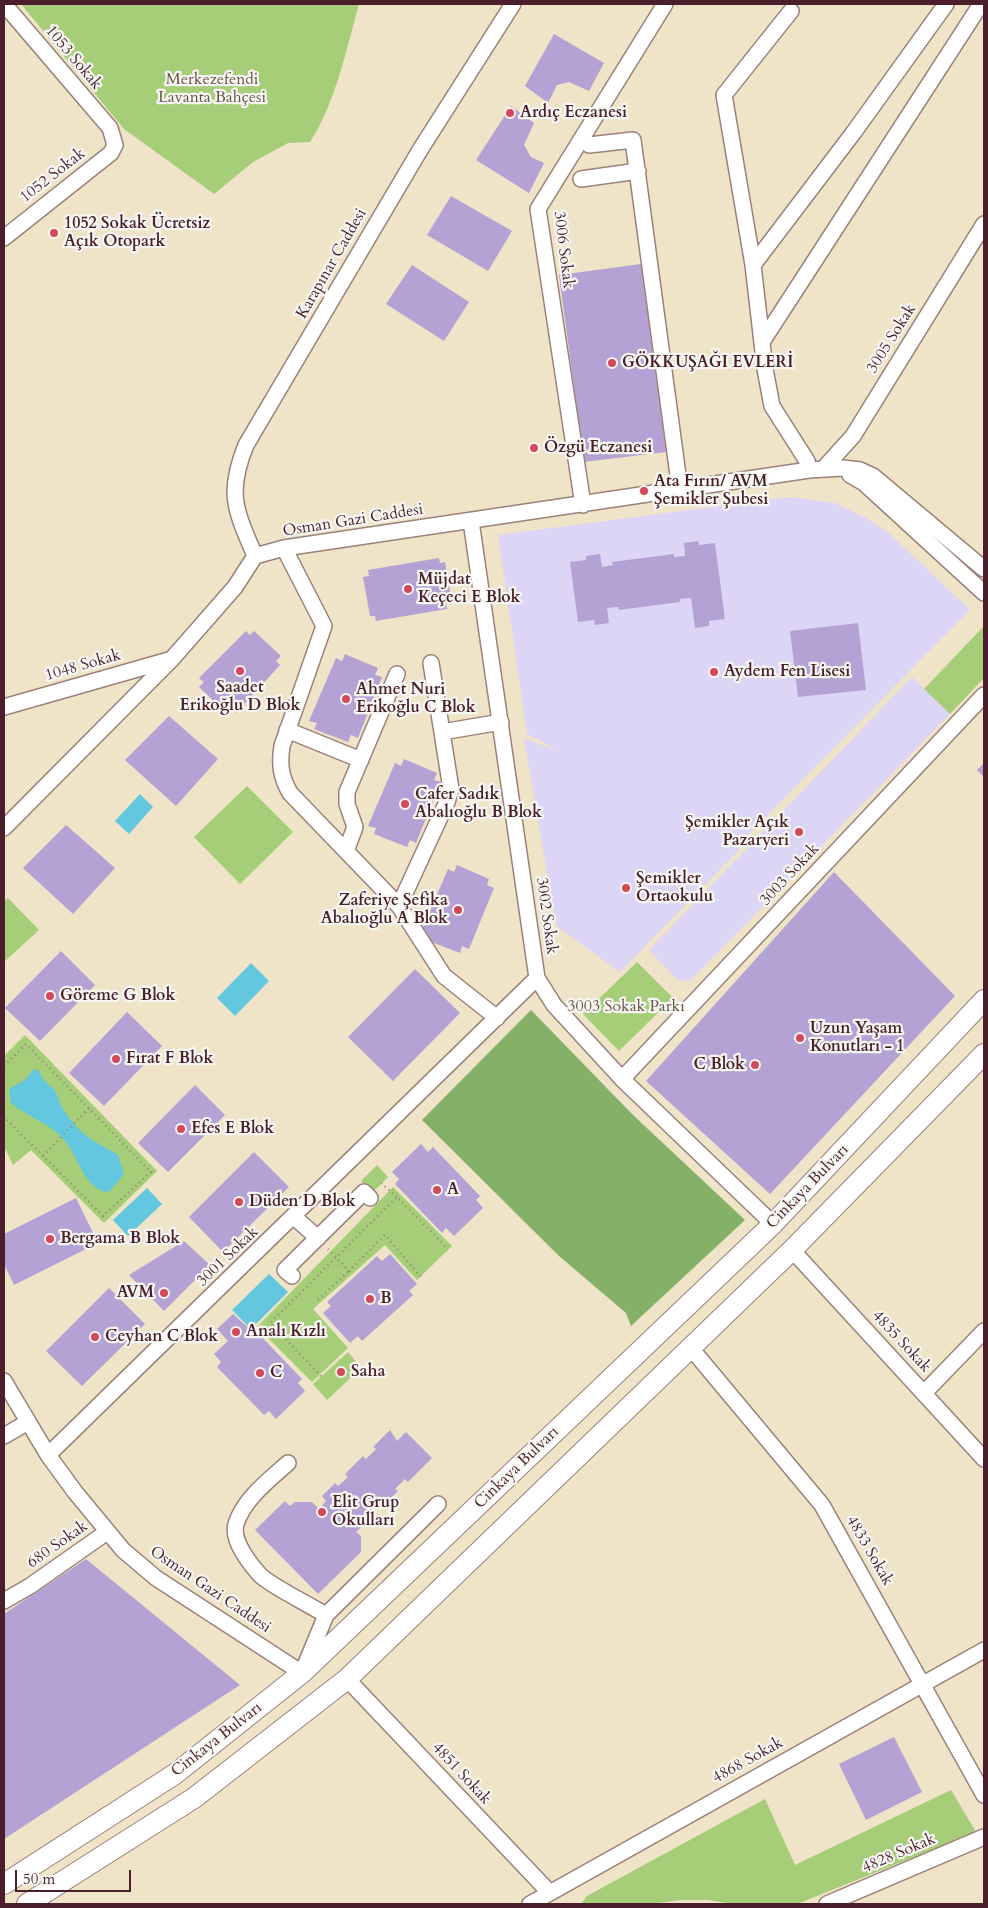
<!DOCTYPE html>
<meta charset="utf-8">
<style>
body{margin:0}
#map{position:relative;width:988px;height:1908px;overflow:hidden;background:#efe3c8;font-family:Cardo,serif}
canvas{display:block}
.frame{position:absolute;inset:0;border:5px solid #4a1f2b;pointer-events:none}
.scale{position:absolute;left:15px;top:1870px;width:116px;height:22px;box-sizing:border-box;border:2px solid #4a1f2b;border-top:0;padding-left:6px;font-size:15px;line-height:18px;white-space:nowrap;color:#4a1f2b;-webkit-text-stroke:4px #f6f6f2;paint-order:stroke}
</style>
<div id="map">
<canvas width="988" height="1908"></canvas>
<div class="frame"></div>
<div class="scale">50 m</div>
</div>
<script>
const g = document.querySelector('canvas').getContext('2d');
g.lineJoin = 'round';
function paint(path, color) { g.fillStyle = color; g.fill(path, 'evenodd'); }
function strokePath(path, color, width, dash) { g.strokeStyle = color; g.lineWidth = width; g.lineCap = dash ? 'butt' : 'round'; g.setLineDash(dash || []); g.stroke(path); }
function write(font, color, halo, rows, align = 'center') {
  g.font = font + ' Cardo,serif'; g.lineWidth = 4.5; g.setLineDash([]); g.textBaseline = 'middle'; g.strokeStyle = halo; g.fillStyle = color; for (const [text, x, y, turn = 0] of rows) {
    g.save(); g.translate(x, y); g.rotate((+turn || 0) * Math.PI / 180); g.textAlign = isNaN(turn) ? turn : align; if (halo) g.strokeText(text, 0, 0); g.fillText(text, 0, 0); g.restore();
  }
}
const built = new Path2D(`
 M789 497 835 503 868 519 891 535 970 610 737 846 726 841 740 849 620 972 556 926 524 738 562 753 527 734 498 535Z
 M912 677 950 714 690 981 677 980 649 950Z`);
const green = new Path2D(`
 M21 4H359C346 50 336 102 310 142L288 143 253 162 214 194 124 129Z
 M984 626V678L950 714 924 689Z
 M247 786 293 832 240 884 194 837Z
 M8 898 39 930 4 962V901Z
 M637 962 673 998 619 1051 583 1014Z
 M25 1035 157 1171 104 1223 31 1150 13 1165 4 1146V1056Z
 M377 1165 388 1177 373 1192 361 1181Z
 M393 1187 452 1246 417 1280 385 1245 313 1309 348 1348 312 1382 257 1327Z
 M348 1352 361 1368 327 1400 313 1384Z
 M951 1790 976 1832 797 1904H733L708 1900H680L651 1904H581L587 1896 765 1799 795 1865Z`);
const forest = new Path2D(`
 M531 1010 633 1115 745 1220 631 1326 626 1313 559 1256 422 1120Z`);
const water = new Path2D(`
 M140 794 153 807 129 834 115 821Z
 M251 963 269 981 235 1016 217 998Z
 M34 1069 39 1071C43 1083 48 1082 55 1091 58 1096 59 1103 63 1109 80 1136 93 1140 118 1155L124 1174 110 1191 104 1192C81 1181 80 1160 65 1141 50 1123 28 1117 11 1103L9 1089 25 1080Z
 M147 1188 162 1204 128 1236 113 1220Z
 M269 1274 288 1292 251 1329 232 1310Z`);
const building = new Path2D(`
 M554 34 604 63 589 91 569 82 557 85 548 103 525 86Z
 M511 106 534 123 524 145 531 157 544 163 529 193 476 160Z
 M451 196 512 231 488 271 427 235Z
 M641 264 666 452 584 462 559 275Z
 M412 265 469 302 444 341 386 304Z
 M698 541 699 545 715 543 725 619 709 621V626L695 628 691 598 680 599V602L619 610 618 607 607 608 609 623 595 625 594 620 578 622 570 562 586 560V556L600 554 602 567 613 565 612 562 674 554V557L685 556 684 543Z
 M439 558 440 563 445 562 452 602 446 603 447 609 376 621 375 616H370L363 577 369 576 368 570Z
 M858 623 866 690 798 697 790 631Z
 M246 631 250 635 254 631 281 656 276 661 280 665 236 713 232 709 227 714 199 687 204 682 199 678Z
 M345 654 378 668 375 675 382 677 358 738 351 735 348 742 314 729 317 723 309 721 336 658 342 661Z
 M169 716 218 759 176 806 125 760Z
 M404 759 437 773 434 780 441 782 416 843 410 840 407 847 374 834 376 828 368 826 395 763 401 766Z
 M984 763V777L977 770Z
 M66 825 115 868 73 914 23 868Z
 M457 865 489 879 487 885 494 888 469 949 462 946 460 953 426 940 428 934 421 932 448 869 454 872Z
 M834 872 955 996 770 1194 646 1081Z
 M61 951 95 985 40 1041 5 1008Z
 M415 969 460 1013 393 1081 348 1037Z
 M127 1012 162 1046 104 1106 69 1073Z
 M195 1085 225 1115 168 1172 138 1143Z
 M421 1144 428 1152 433 1147 480 1196 476 1200 483 1208 454 1236 446 1228 442 1233 395 1184 399 1179 392 1172Z
 M254 1152 289 1187 223 1252 189 1217Z
 M76 1198 98 1243 14 1285 4 1264V1234Z
 M184 1241 210 1265 164 1311 129 1275Z
 M390 1254 417 1284 409 1291 413 1295 362 1341 358 1336 350 1343 323 1313 331 1306 327 1302 377 1256 382 1261Z
 M109 1288 145 1324 82 1386 46 1351Z
 M233 1314 253 1332 255 1330 302 1379 298 1383 305 1391 276 1419 269 1411 264 1415 217 1367 221 1362 214 1354 228 1341 217 1329Z
 M390 1430 397 1441 406 1432 432 1458 408 1482 405 1479 395 1489 398 1491 380 1509 377 1506 367 1516 370 1519 356 1532 361 1536V1552L318 1594 255 1530 285 1501 290 1506 295 1502H312L319 1509 326 1501 322 1496 335 1483 338 1486 348 1477 345 1474 363 1456 366 1459 376 1449 373 1447Z
 M86 1559 240 1685 4 1839V1614Z
 M894 1737 922 1792 866 1820 839 1764Z`);
const path = new Path2D(`
 M4 1066 26 1044 151 1172 103 1216 4 1117
 M43 1156 89 1108
 M381 1183 397 1197
 M328 1249 349 1271 385 1235 421 1277
 M318 1300 349 1271
 M321 1376 270 1323 397 1197 448 1249`);
const minor = new Path2D(`
 M4 4 110 128 115 145 111 153 4 238
 M589 145 633 140 680 490
 M581 179 638 171
 M753 265 724 95 791 11
 M762 342 981 4
 M824 468 853 436 984 224
 M809 470 807 461 772 406 765 369 753 265 854 132 946 4
 M850 475 864 483 984 593
 M583 505 538 209 665 4
 M471 521 537 978 554 1005 622 1079 773 1224
 M284 548 324 626 282 746C279 765 281 777 290 793L399 906 444 976 497 1018
 M255 556C236 511 226 494 246 445L420 150 513 4
 M4 707 169 660
 M287 730 361 760
 M442 732 501 722
 M4 828 171 660 235 587 255 556 284 548 809 470 843 468 860 470 873 476 984 569
 M346 851 355 827 347 804V792L397 674
 M399 906 447 802 451 789 431 663
 M622 1079 984 695
 M294 1217 318 1238
 M792 1250 984 1459
 M292 1276 285 1270 364 1192 370 1198
 M690 1347 822 1505 984 1795
 M4 1381 48 1455 75 1492 123 1550 156 1578 302 1673 326 1615 438 1504
 M924 1393 984 1331
 M4 1436 28 1422
 M48 1455 537 978
 M288 1463C269 1480 244 1499 236 1524 231 1540 250 1564 260 1575 271 1586 310 1605 326 1615
 M4 1601 30 1586 107 1532
 M347 1679 550 1893
 M530 1904 984 1650
 M827 1904 984 1837`);
const major = new Path2D(`
 M4 1884 175 1774 302 1673 773 1224 984 1000
 M27 1904 194 1798 347 1679 792 1250 984 1054`);
const markers = [
 [510,113,5,"#d1495b"],
 [54,233,5,"#d1495b"],
 [612,363,5,"#d1495b"],
 [534,448,5,"#d1495b"],
 [644,491,5,"#d1495b"],
 [408,589,5,"#d1495b"],
 [240,671,5,"#d1495b"],
 [714,672,5,"#d1495b"],
 [346,699,5,"#d1495b"],
 [405,804,5,"#d1495b"],
 [799,832,5,"#d1495b"],
 [626,888,5,"#d1495b"],
 [458,910,5,"#d1495b"],
 [50,996,5,"#d1495b"],
 [800,1038,5,"#d1495b"],
 [116,1059,5,"#d1495b"],
 [755,1065,5,"#d1495b"],
 [181,1129,5,"#d1495b"],
 [437,1190,5,"#d1495b"],
 [239,1202,5,"#d1495b"],
 [50,1239,5,"#d1495b"],
 [164,1293,5,"#d1495b"],
 [370,1299,5,"#d1495b"],
 [236,1332,5,"#d1495b"],
 [95,1337,5,"#d1495b"],
 [341,1372,5,"#d1495b"],
 [260,1373,5,"#d1495b"],
 [322,1512,5,"#d1495b"]
];
const streetNames = [
 ["1053 Sokak",73,58,50],
 ["1052 Sokak",53,176,-38],
 ["3006 Sokak",563,250,83],
 ["Karapınar Caddesi",332,264,-60],
 ["3005 Sokak",892,339,-58],
 ["Osman Gazi Caddesi",353,521,-9],
 ["1048 Sokak",83,666,-16],
 ["3003 Sokak",790,875,-47],
 ["3002 Sokak",546,916,82],
 ["Cinkaya Bulvarı",808,1187,-46],
 ["3001 Sokak",228,1257,-44],
 ["4835 Sokak",901,1342,47],
 ["Cinkaya Bulvarı",517,1468,-44],
 ["680 Sokak",58,1545,-35],
 ["4833 Sokak",869,1551,60],
 ["Osman Gazi Caddesi",210,1590,34],
 ["Cinkaya Bulvarı",217,1740,-38],
 ["4868 Sokak",748,1761,-29],
 ["4851 Sokak",461,1774,47],
 ["4828 Sokak",899,1854,-23]
];
const parkNames = [
 ["Merkezefendi",212,80],
 ["Lavanta Bahçesi",212,98],
 ["3003 Sokak Parkı",626,1007]
];
const poiNames = [
 ["Ardıç Eczanesi",520,113],
 ["1052 Sokak Ücretsiz",64,224],
 ["Açık Otopark",64,242],
 ["GÖKKUŞAĞI EVLERİ",622,363],
 ["Özgü Eczanesi",544,448],
 ["Ata Fırın/ AVM",654,482],
 ["Şemikler Şubesi",654,500],
 ["Müjdat",418,580],
 ["Keçeci E Blok",418,598],
 ["Aydem Fen Lisesi",724,672],
 ["Saadet",240,688,"center"],
 ["Erikoğlu D Blok",240,706,"center"],
 ["Ahmet Nuri",356,690],
 ["Erikoğlu C Blok",356,708],
 ["Cafer Sadık",415,795],
 ["Abalıoğlu B Blok",415,813],
 ["Şemikler Açık",789,823,"right"],
 ["Pazaryeri",789,841,"right"],
 ["Şemikler",636,879],
 ["Ortaokulu",636,897],
 ["Zaferiye Şefika",448,901,"right"],
 ["Abalıoğlu A Blok",448,919,"right"],
 ["Göreme G Blok",60,996],
 ["Uzun Yaşam",810,1029],
 ["Konutları - 1",810,1047],
 ["Fırat F Blok",126,1059],
 ["C Blok",745,1065,"right"],
 ["Efes E Blok",191,1129],
 ["A",447,1190],
 ["Düden D Blok",249,1202],
 ["Bergama B Blok",60,1239],
 ["AVM",154,1293,"right"],
 ["B",380,1299],
 ["Analı Kızlı",246,1332],
 ["Ceyhan C Blok",105,1337],
 ["Saha",351,1372],
 ["C",270,1373],
 ["Elit Grup",332,1503],
 ["Okulları",332,1521]
];
paint(built, '#ddd5f6');
paint(green, '#a6cd78');
paint(forest, '#84b068');
paint(water, '#62c7df');
paint(building, '#b4a2d4');
strokePath(minor, '#9c817a', 18);
strokePath(major, '#9c817a', 22);
strokePath(path, '#9c817a', 2.5, [1, 4]);
strokePath(minor, '#fff', 15);
strokePath(major, '#fff', 20);
for (const [x, y, r, color] of markers) { const dot = new Path2D(); dot.arc(x, y, r, 0, 2 * Math.PI); g.fillStyle = color; g.fill(dot); strokePath(dot, '#f6f6f2', 2); }
write('16px', '#4a1f2b', '#f6f6f2', streetNames);
write('16px', '#665342', '#f6f6f2', parkNames);
write('bold 16px', '#4a1f2b', '#f6f6f2', poiNames, 'left');
</script>
